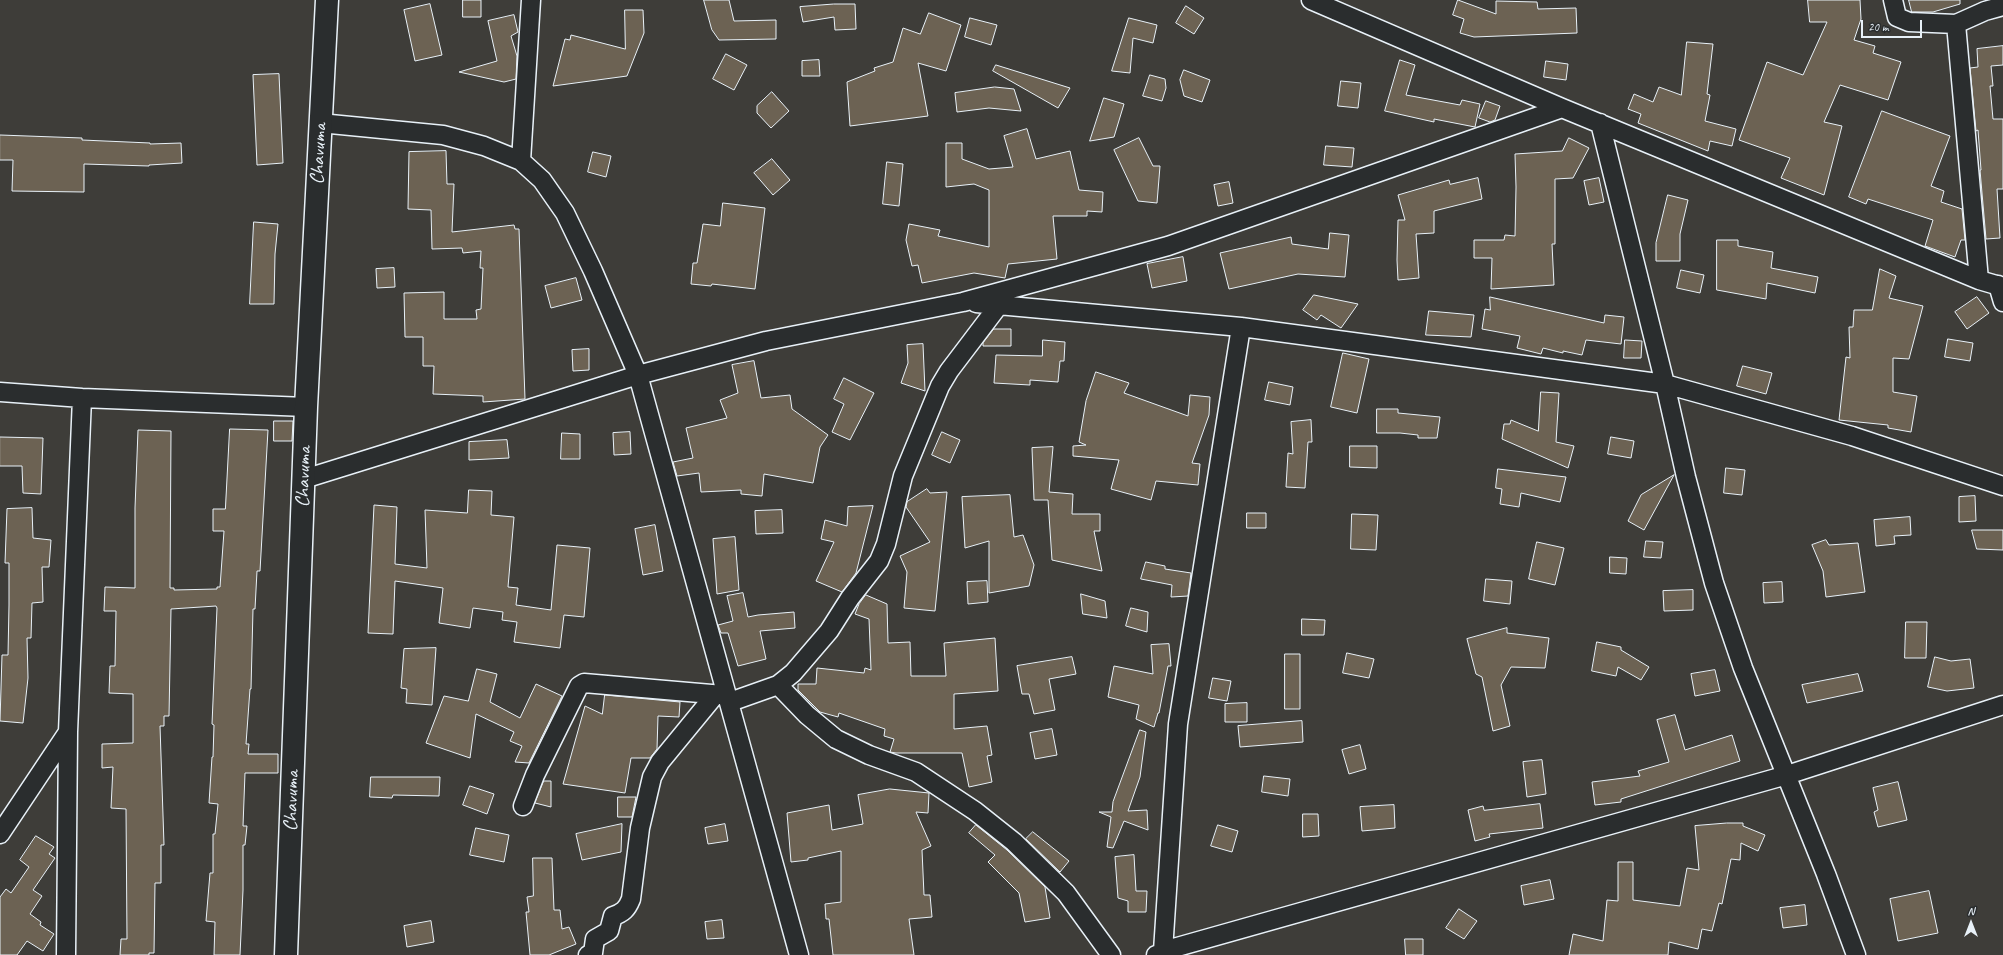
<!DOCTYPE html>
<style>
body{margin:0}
#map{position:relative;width:2003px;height:955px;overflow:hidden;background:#3e3d39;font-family:Caveat,sans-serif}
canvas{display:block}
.north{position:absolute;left:1951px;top:903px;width:40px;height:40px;-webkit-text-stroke:3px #2a2d2e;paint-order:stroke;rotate:0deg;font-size:11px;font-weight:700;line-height:16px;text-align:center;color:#e8f1f8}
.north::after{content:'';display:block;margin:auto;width:14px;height:18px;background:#e8f1f8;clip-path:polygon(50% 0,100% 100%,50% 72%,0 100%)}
.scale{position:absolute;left:1861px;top:20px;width:61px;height:18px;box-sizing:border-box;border:2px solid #e8f1f8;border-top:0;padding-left:5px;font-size:12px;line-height:14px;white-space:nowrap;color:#e8f1f8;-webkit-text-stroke:3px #2a2d2e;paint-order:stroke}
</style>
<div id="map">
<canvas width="2003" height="955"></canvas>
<div class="north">N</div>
<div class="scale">20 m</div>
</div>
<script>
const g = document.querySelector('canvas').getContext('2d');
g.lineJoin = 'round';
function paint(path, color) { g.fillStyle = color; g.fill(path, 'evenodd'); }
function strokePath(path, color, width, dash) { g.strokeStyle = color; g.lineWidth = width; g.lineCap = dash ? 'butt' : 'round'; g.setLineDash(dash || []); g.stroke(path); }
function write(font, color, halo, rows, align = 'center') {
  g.font = font + ' Caveat,sans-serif'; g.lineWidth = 3.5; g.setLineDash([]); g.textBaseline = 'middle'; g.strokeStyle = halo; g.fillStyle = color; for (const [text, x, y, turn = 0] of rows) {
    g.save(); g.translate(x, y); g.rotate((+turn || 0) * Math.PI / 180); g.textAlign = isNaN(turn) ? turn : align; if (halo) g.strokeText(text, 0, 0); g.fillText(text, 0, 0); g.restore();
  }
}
const building = new Path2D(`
 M463 0H481V17H463Z
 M704 0H729L734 21 776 20V39L719 40 712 30Z
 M1458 0 1496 14V1L1537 2 1538 9 1576 8 1577 33 1474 37 1460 33 1464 19 1453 15Z
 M1808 0H1860L1861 19 1854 40 1875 46 1873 53 1901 62 1888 100 1840 85 1824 122 1842 126 1824 195 1781 178 1790 158 1739 140 1767 62 1803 75 1827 22H1810Z
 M1909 0H1960V4L1933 12H1912Z
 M430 4 442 55 415 61 404 10Z
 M834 4H855L856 29 835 30 834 17 803 22 800 7Z
 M1186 6 1204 18 1194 34 1176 23Z
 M625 10H643L644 33 627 76 553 86 565 39 570 40 571 35 625 49Z
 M929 13 961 25 946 71 918 63 928 116 850 126 847 82 875 71 874 68 893 62 903 28 920 34Z
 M514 15 518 32 511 36 517 56 516 79 504 82 459 72 497 61 488 21Z
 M970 18 997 25 991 45 965 37Z
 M1129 18 1157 25 1153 43 1133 38 1130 73 1112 71Z
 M1687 42 1713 44 1707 94 1710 95 1705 121 1736 129 1732 146 1710 141 1708 151 1638 123 1641 114 1628 109 1634 94 1653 102 1659 87 1681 95Z
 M2003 46V65L1991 66 1993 86H1990L1993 119H2003V189H1997L2000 238 1986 239 1980 170H1981L1978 130 1976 131 1970 68 1978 67 1977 49Z
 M726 54 747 65 734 90 713 79Z
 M819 60 820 76H802V61Z
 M1400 60 1415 65 1406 95 1460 105 1462 100 1480 104 1475 127 1434 119V122L1385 111Z
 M1546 61 1568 64 1566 80 1544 77Z
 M996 65 1070 88 1058 108 993 71Z
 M1184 70 1210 80 1202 102 1184 96 1180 80Z
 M279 74 283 163 257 165 253 75Z
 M1150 75 1165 79 1166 88 1162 101 1143 96Z
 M1341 81 1361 83 1358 108 1338 106Z
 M995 87 1014 89 1021 111 989 108 957 112 955 93Z
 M772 92 789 111 771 128 757 113V106Z
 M1104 98 1124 104 1114 137 1090 141Z
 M1486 101 1500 106 1495 120 1490 122 1479 118Z
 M1882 111 1950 136 1931 186 1944 191 1941 202 1962 209 1965 240H1961L1955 257 1925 246 1933 220 1868 199 1866 204 1849 197Z
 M1027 129 1036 159 1070 151 1079 190 1103 192 1102 212 1087 211V216H1053L1057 259 1008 264 1005 278 974 273 922 283 918 265 912 266 906 240 909 224 940 230 938 236 989 247V190L974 184 946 187V143H962V159L989 169 1013 167 1004 136Z
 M0 135 82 138V140L150 143V144L181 143 182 163 149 165V166L84 164V192L12 191 13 160H0Z
 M1139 138 1153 166H1160L1157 203 1138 201 1114 150Z
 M1569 138 1589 148 1573 178 1555 179V244H1552L1554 285 1491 289 1492 258H1474V240H1504L1505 235 1515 236 1516 187 1515 154 1562 151Z
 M1326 146 1354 148 1352 167 1324 165Z
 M446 151 447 184H454L452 232 514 225 515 229H519L525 399 483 402V396L433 394 434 366H423V337H405L404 293 444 292V319H477L476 310 481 309 483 268H480L481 251 463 253 462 248 432 249 431 210 408 209 409 152Z
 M593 152 611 156 606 177 588 172Z
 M772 159 790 180 773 195 754 173Z
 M887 162 903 164 899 206 883 204Z
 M1478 178 1482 199 1434 211V233L1416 234 1419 278 1398 280 1397 260 1398 220H1405L1398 195 1449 180 1450 184Z
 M1599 178 1604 202 1589 205 1584 181Z
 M1229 182 1233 203 1218 206 1214 185Z
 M1668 195 1688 200 1680 234V261H1656V243Z
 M723 203 765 208 755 289 712 284 711 286 691 284 693 263H697L703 224 720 226Z
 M254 222 278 224 275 254 274 304H250Z
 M1330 233 1349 235 1345 277 1298 274 1229 289 1220 253 1291 237 1292 244 1328 249Z
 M1717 240H1738V246L1773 252 1771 268 1818 277 1815 293 1767 283 1766 299 1717 290Z
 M1183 257 1187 281 1152 288 1147 264Z
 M394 268 395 287 377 288 376 269Z
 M1880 269 1896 276 1889 298 1923 306 1909 359 1893 358V392L1917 396 1911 432 1888 428V425L1839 420 1846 357 1850 358 1849 327H1853L1854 310H1872Z
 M1681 270 1704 275 1700 293 1677 288Z
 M576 278 582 300 551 308 545 286Z
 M1314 295 1358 304 1341 328 1321 315 1317 320 1303 310Z
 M1490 297 1604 323 1605 315 1624 317 1621 344 1586 340 1582 355 1563 351V353L1543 348 1541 354 1517 348 1520 336 1482 329 1485 309 1490 310Z
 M1977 297 1989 313 1967 329 1955 312Z
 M1429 311 1474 315 1471 337 1426 335Z
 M994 329H1011V346H983V343Z
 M1948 339 1973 343 1970 361 1945 357Z
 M1043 340 1065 342 1064 361H1060L1058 382 1030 380V385L994 383 996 355 1042 356Z
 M1625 340 1642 341 1641 358H1624Z
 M923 344 925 391 901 383 908 363 907 345Z
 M589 349V370L573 371 572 350Z
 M1343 353 1369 359 1357 413 1331 407Z
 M754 361 761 398 790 395 792 409 828 435 820 447 813 483 764 474 762 496 741 494V490L701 492 699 473 677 476 673 462 693 458 686 428 727 418 720 400 738 393 732 365Z
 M1743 366 1772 373 1766 394 1737 386Z
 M1096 372 1129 383 1124 393 1188 416 1190 395 1210 397 1209 415 1192 463 1200 464 1198 485 1156 481 1151 500 1111 489 1119 460 1073 456V446L1086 445 1079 442 1086 401Z
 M844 378 874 393 850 440 832 432 844 404 834 399Z
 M1269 382 1293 387 1290 405 1265 400Z
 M1541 392 1559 393 1556 442 1574 446 1568 468 1502 439 1504 424H1510L1511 420 1538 431Z
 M1377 409H1398V413L1440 417 1437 438H1418V435L1400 433H1377Z
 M1311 420 1312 442H1308L1305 488 1286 487 1288 453 1293 454 1291 422Z
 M274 421H293L292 441H274Z
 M230 429 268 430 260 571H257L255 609H253L251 689H250L246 744H249L248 754H278V773H245L243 826H247L245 845H243V890L240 955H214L215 922 206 921 210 873H213V834H215L218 804 209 803 212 757H213L214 725 212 724 217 608 216 606 171 609 169 716H164V726H160L164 845H161V883H155L154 953H149V955H120L121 939H127L126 809 111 808 113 767 102 768V744L133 743V694L109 693 110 666H115L116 611H104L105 587 135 588V508L138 430 171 431 170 588H174V590L217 589V587H220L224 531H213V509H225Z
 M630 432 631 454 614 455 613 433Z
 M942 432 960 440 950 463 932 455Z
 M562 433 580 434V459H561Z
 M0 437 43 438 41 494 23 493 22 466H0Z
 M1611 437 1634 441 1631 458 1608 454Z
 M507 440 509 458 469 460V442Z
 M1350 446H1377V468L1350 467Z
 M1053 447 1049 492 1073 494 1072 514H1100V531H1094L1102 571 1052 560 1048 500H1034L1032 448Z
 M1726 468 1745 470 1742 495 1724 493Z
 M1498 469 1566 477 1560 502 1521 493 1519 507 1500 504 1502 489 1496 488Z
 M1674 475 1644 530 1628 521 1641 495Z
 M927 489 930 493 947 492 935 611 904 608 907 572 900 556 930 542 906 507 907 502Z
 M469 490 492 491 491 515 514 517 508 587 518 588 516 605 551 610 557 545 590 548 584 617 564 615 560 648 514 642 517 622 502 620 503 612 473 608 470 628 439 623 443 588 395 581 393 634 368 633 374 505 397 507 395 564 427 568 425 510 467 513Z
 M1010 495 1014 537 1023 535 1034 565 1029 586 989 593V541L965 548 962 497Z
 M1975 496 1976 521 1959 522V497Z
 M873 506 856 573 842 592 816 581 834 542 821 539 825 520 847 526 848 507Z
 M32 508 33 538 51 540 49 567H42L43 602 32 603 31 638H27L28 678 23 723 0 721 2 655H8L9 605V563H5L7 509Z
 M782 510 783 533 756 534 755 511Z
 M1247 513H1266V528H1247Z
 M1352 514 1378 515 1376 550 1351 549Z
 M1910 517 1911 535 1894 536 1895 544 1876 546 1874 520Z
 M655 525 663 571 643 575 635 529Z
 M1972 530H2003V550L1977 549Z
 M735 537 739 590 717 594 713 539Z
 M1826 540 1829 545 1858 543 1865 592 1826 597 1823 571 1812 545Z
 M1646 541 1663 542 1661 558 1644 557Z
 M1537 542 1564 548 1555 585 1529 579Z
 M1610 557 1627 558 1626 574 1610 573Z
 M1146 562 1165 566V569L1191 573 1188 596 1171 597 1172 585 1141 579Z
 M1486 579 1512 581 1510 604 1484 601Z
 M987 581 988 602 968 604 967 582Z
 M1782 582 1783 602 1764 603 1763 583Z
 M1693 590V610L1664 611 1663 591Z
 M743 593 748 617 758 615 794 612 795 628 760 631 766 659 738 666 728 633H721L718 625 733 621 727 596Z
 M1081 594 1105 601 1107 618 1083 614Z
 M866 595 887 604 888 643 910 642 911 676H946L944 643 995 638 998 691 954 694V729L987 726 992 755 987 756 992 782 969 787 962 753H896L890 752 894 739 884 736 885 729 839 713 838 717 820 712 798 690V684H816L817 668 864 673 865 668 871 670 869 619 855 614 859 604Z
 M1131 608 1148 612 1147 632 1126 626Z
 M1302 619 1325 620 1324 635H1302Z
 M1906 622H1927L1926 658H1905Z
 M1507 628V633L1549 638 1545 668 1511 667 1501 685 1510 726 1493 731 1482 677 1476 674 1467 639Z
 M1597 642 1621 647V650L1649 667 1641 680 1618 667 1616 676 1592 671Z
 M1169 644 1171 666H1168L1159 713H1158L1154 727 1136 719 1139 705 1108 697 1114 666 1153 674 1151 645Z
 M436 648 432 705 406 703 407 689 401 688 404 649Z
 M1347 653 1374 659 1369 678 1343 673Z
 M1285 654H1300V709H1285Z
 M1072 657 1076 674 1049 679 1055 710 1034 714 1029 694H1022L1017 666Z
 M1935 657 1951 661 1970 659 1974 688 1947 691 1928 687Z
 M477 669 497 674 490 702 520 718 536 684 562 696 529 763 515 762 522 746 510 741 514 732 476 714 470 758 426 743 444 696 468 701Z
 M1715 670 1720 691 1695 696 1691 674Z
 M1858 674 1863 691 1807 703 1802 685Z
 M1213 678 1231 681 1227 701 1209 698Z
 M605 695 680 702 679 717 658 716 657 749 650 758H631L625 793 563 784 585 706 602 714Z
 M1247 703V722H1225V704Z
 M1675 715 1685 750 1732 735 1740 761 1621 799V802L1595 805 1592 782 1640 776 1638 771 1669 762 1657 720Z
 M1302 721 1303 742 1240 747 1238 726Z
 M1052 729 1057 755 1035 759 1030 733Z
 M1140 730 1146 732 1140 777 1128 811 1147 810 1148 830 1124 821 1113 848 1107 847 1111 817 1099 812H1112L1113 802Z
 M1360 745 1366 769 1349 774 1342 750Z
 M1542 760 1546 794 1527 797 1523 762Z
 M1264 776 1290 779 1288 796 1262 792Z
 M371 777H440L439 796 393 795 392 798 370 797Z
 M544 781H551V807L535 803Z
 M1898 782 1907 820 1878 827 1874 812 1878 810 1873 788Z
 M470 786 494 794 487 814 463 805Z
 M890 789 929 793 928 813 916 812 931 846 922 850 924 895H930L932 917 909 919 914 955H833L829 919H826L825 904 841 902V851L808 858V860L791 862 787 813 829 805 832 830 863 824 858 795Z
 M618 797H636L632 817H618Z
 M1540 804 1543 828 1489 834 1490 837 1475 841 1468 810 1483 806 1484 810Z
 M1394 805 1395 828 1362 831 1360 807Z
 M1303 814H1318L1319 836 1303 837Z
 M1727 823H1743V826L1765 835 1758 851 1741 843 1740 860 1731 859 1722 904 1719 903 1712 931 1702 929 1698 949 1669 942 1668 955H1569L1573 934 1603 941 1607 900 1618 901V862H1633V900L1680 906 1687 868 1699 870 1695 826Z
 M622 824 621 852 582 860 576 834Z
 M725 824 728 841 708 844 705 828Z
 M976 825 1007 850 1045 887 1050 918 1025 922 1019 893 988 862 995 855 969 833Z
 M1218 825 1238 831 1232 852 1211 846Z
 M476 828 509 835 504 862 470 855Z
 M1033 832 1069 861 1060 872 1026 839Z
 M36 836 54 847 49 854 55 858 33 890 42 896 30 914 41 922 40 925 54 934 43 951 27 941 17 955H0V897L6 889 11 893 29 867 20 860Z
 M1134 855 1136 891H1147L1146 912H1128V901L1118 898 1115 857Z
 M533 858H552L554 910H560L562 929 569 927 576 944 549 955H530L526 912H529L527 897 533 896Z
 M1550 880 1554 899 1524 905 1521 886Z
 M1929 891 1938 933 1898 941 1890 899Z
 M1805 905 1807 925 1783 928 1780 908Z
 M1459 909 1477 921 1464 939 1446 928Z
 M722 920 724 938 707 939 705 922Z
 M431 921 434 942 407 947 404 926Z
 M1405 939H1423V955H1406Z`);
const street = new Path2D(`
 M1311 0 1562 108 1979 280 2003 287
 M1893 0 1897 17 1909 22 1956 24 1985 11 2003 6
 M1956 24 1979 280
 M320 123 443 135 484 146 521 161 542 180 565 213 593 271 638 375 799 955
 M1600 123 1665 384 1686 477 1714 583 1743 668 1826 874 1856 955
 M521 161 531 0
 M1998 285 2003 302
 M976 303 1241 327 1665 384 1852 436 2003 486
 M0 392 82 398 306 407
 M304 479 638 375 766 341 963 302 1168 246 1562 108
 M778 685 807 715 836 739 869 755 916 772 975 811 1014 842 1066 893 1111 955
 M730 702 778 685 793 673 829 631 850 598 879 561 886 544 903 476 940 386 949 371 999 305
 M523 806 535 775 579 686 584 683 723 695
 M0 834 68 732
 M1163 951 1178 724 1241 327
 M66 955 68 732 82 398
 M588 955 593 953 595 939 609 931 613 916C623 913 627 909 631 899L640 828 652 777 660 762 715 695
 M1156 955 1164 953 1163 951 1787 775 2003 705`);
const secondary = new Path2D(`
 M286 955 306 407 327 0`);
const streetNames = [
 ["Chavuma",319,154,-87],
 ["Chavuma",304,477,-88],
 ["Chavuma",292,801,-88]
];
paint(building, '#6c6253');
strokePath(building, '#e8f1f8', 1);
strokePath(street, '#e8f1f8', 21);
strokePath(secondary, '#e8f1f8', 25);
strokePath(street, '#2a2d2e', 18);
strokePath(secondary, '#2a2d2e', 22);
write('20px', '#e8f1f8', '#2a2d2e', streetNames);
</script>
